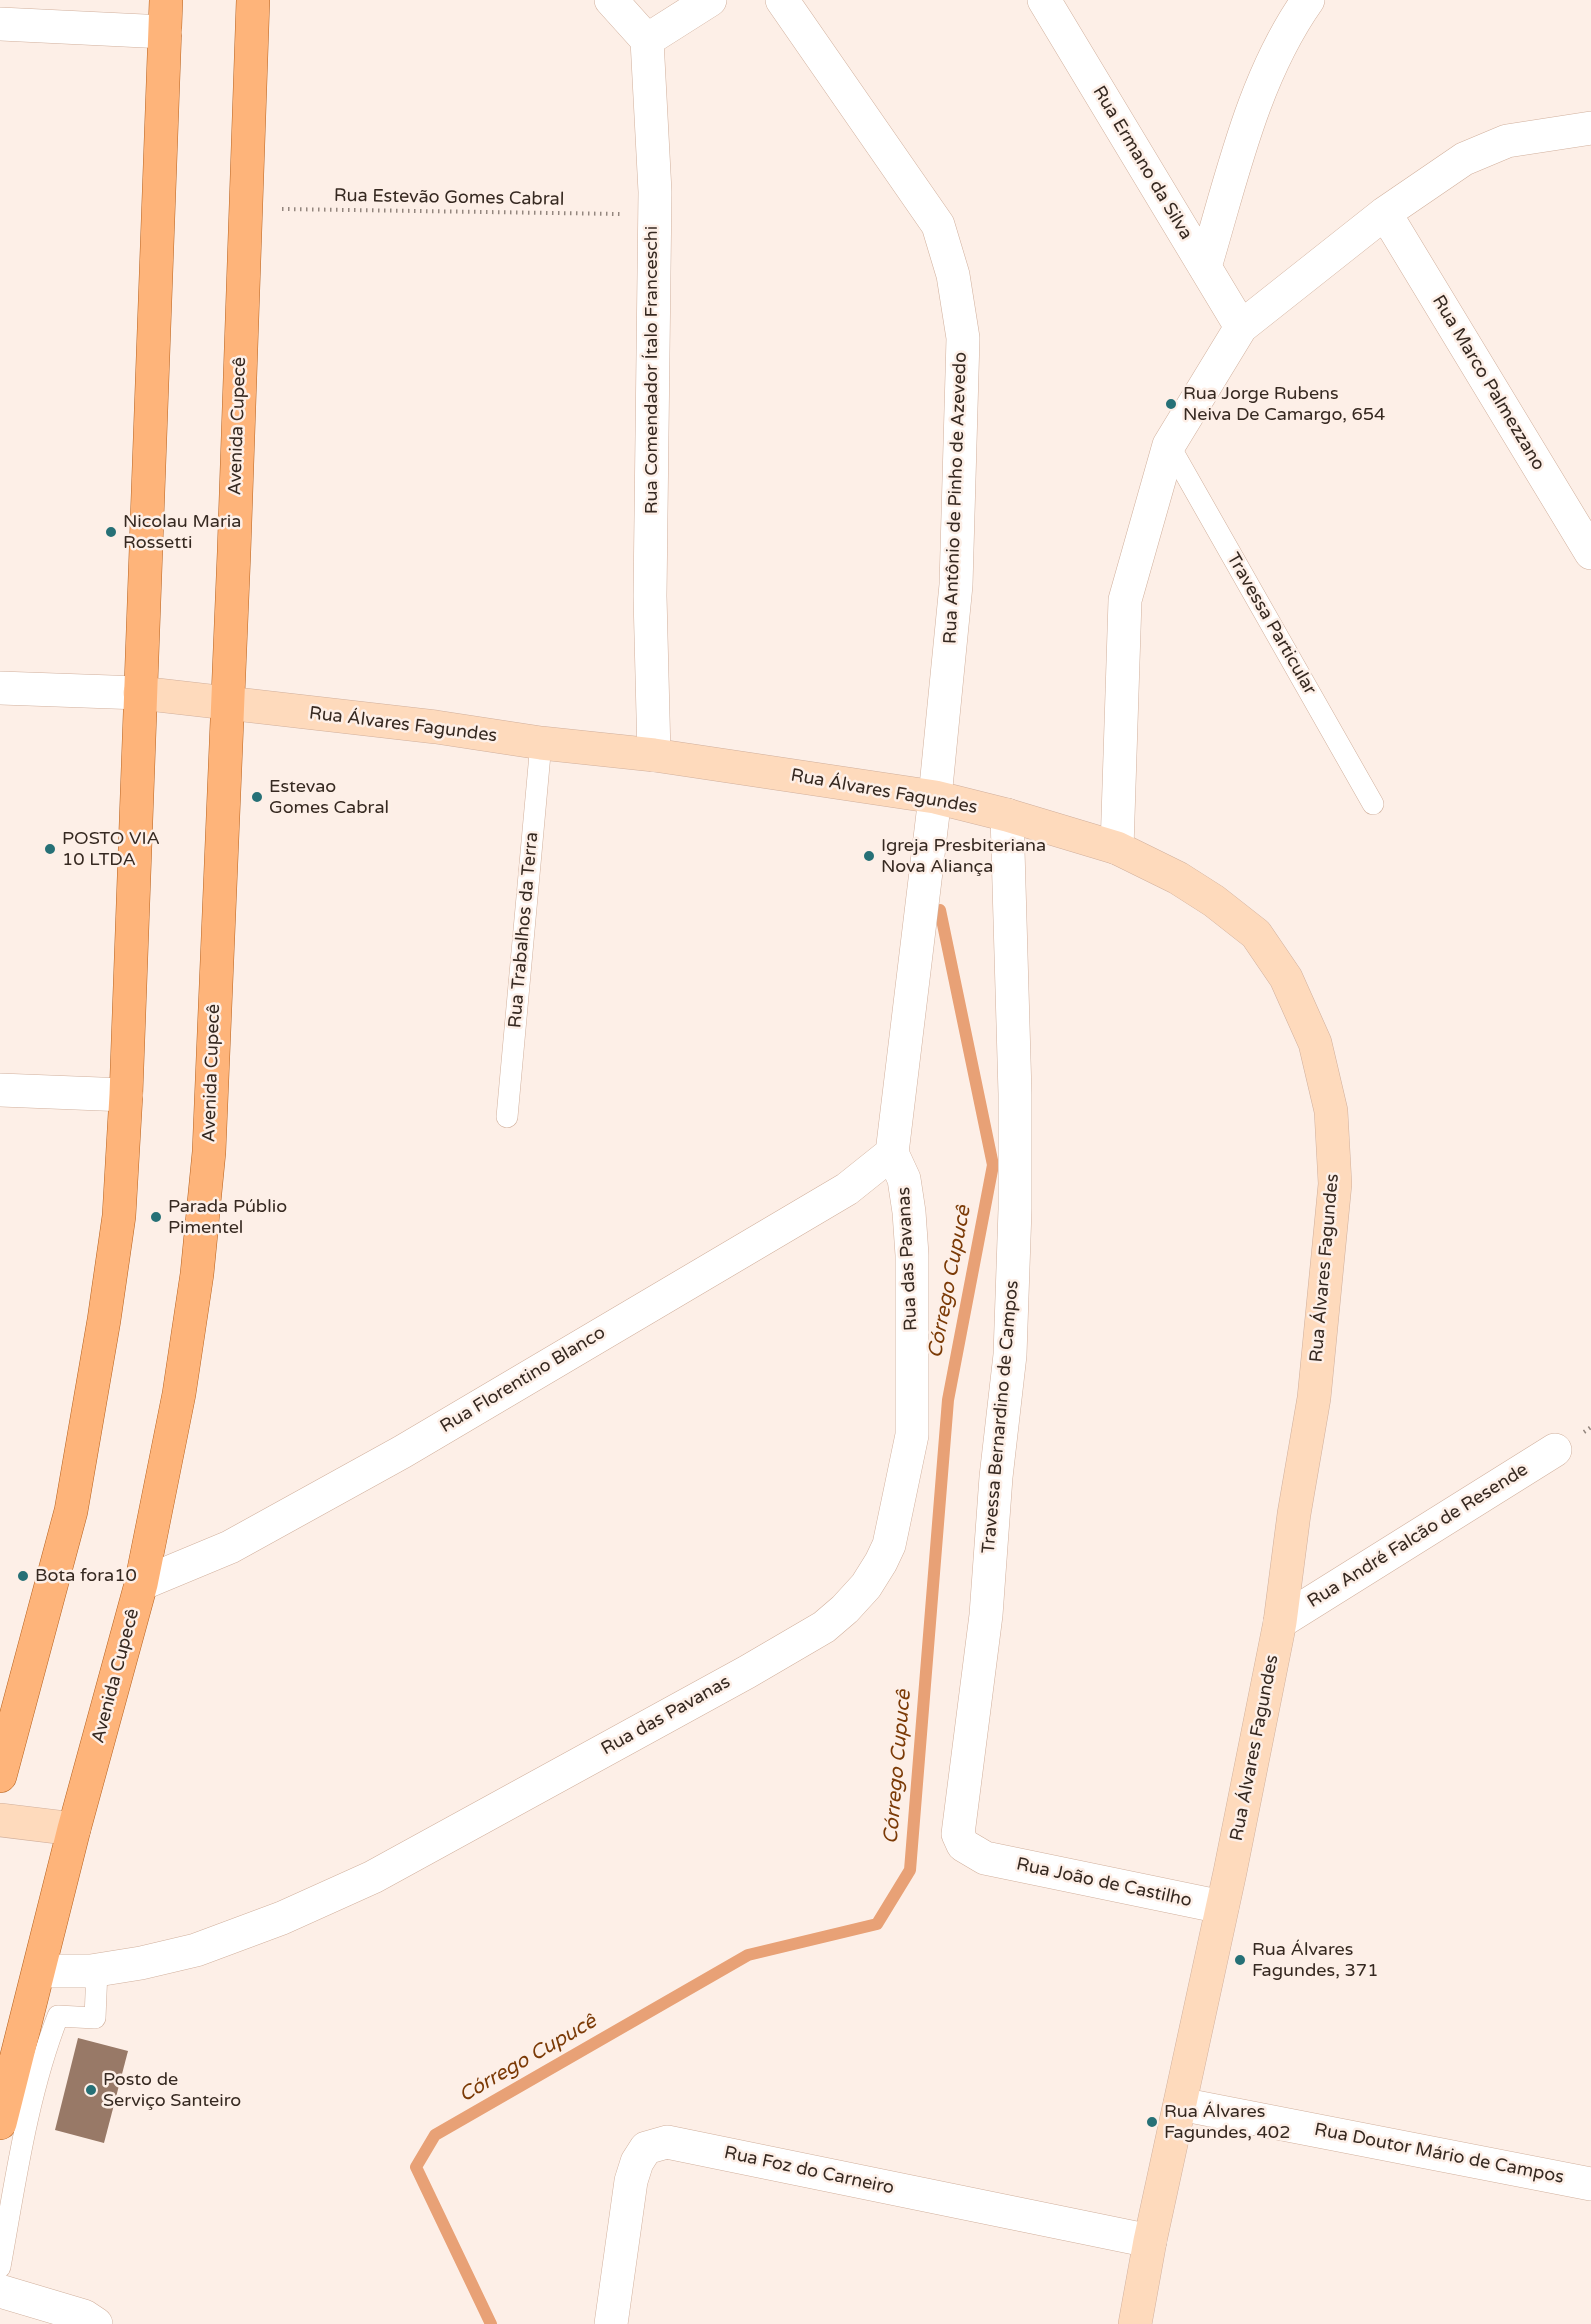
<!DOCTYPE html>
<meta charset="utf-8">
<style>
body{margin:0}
canvas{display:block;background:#fdefe7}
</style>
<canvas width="1591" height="2324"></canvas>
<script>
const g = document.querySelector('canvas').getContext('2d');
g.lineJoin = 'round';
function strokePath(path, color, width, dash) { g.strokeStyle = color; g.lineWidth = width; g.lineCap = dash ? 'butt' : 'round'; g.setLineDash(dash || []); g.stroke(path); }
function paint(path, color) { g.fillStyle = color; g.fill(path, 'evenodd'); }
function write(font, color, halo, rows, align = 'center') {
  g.font = font + ' "Varela Round",sans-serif'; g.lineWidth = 5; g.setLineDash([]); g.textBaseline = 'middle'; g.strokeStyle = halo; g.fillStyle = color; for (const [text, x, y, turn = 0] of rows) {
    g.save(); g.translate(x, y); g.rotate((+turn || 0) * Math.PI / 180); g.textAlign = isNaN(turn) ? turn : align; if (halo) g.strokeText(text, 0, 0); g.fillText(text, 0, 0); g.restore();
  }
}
const stream = new Path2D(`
 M491 2324 416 2167 435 2135 748 1955 877 1924 910 1870 948 1400 993 1165 940 910`);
const building = new Path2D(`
 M78 2038 128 2051 104 2143 55 2130Z`);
const path = new Path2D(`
 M282 209 620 214
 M1584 1432 1591 1427`);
const lane = new Path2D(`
 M1169 445 1373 804
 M507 1117 541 743
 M0 2267C15 2184 27 2095 58 2016L95 2018 97 1970`);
const street = new Path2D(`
 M611 0 647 40 655 192 650 596 654 755
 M782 0 938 225 953 275 963 338 956 585 935 797 892 1153
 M1044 0 1241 327
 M0 24 165 32
 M647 40 710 0
 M1385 213 1591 553
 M1205 267C1232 177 1253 78 1308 0
 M0 688 140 693
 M1007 815 1015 1094V1209L1010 1355 996 1477 986 1615 958 1834 963 1845 985 1858 1222 1907
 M1117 848 1125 600 1169 445 1241 327 1385 213 1464 159 1507 141 1591 128
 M0 1090 126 1095
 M141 1584 230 1547 402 1452 847 1189 892 1153
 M1280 1622 1555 1450
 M39 1971H91L141 1963 196 1950 282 1918 373 1877 747 1672 824 1627 845 1609 866 1586 881 1562 889 1545 912 1435V1255L909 1212 904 1179 892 1153
 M1180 2104 1591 2184
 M0 2291 84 2316 96 2324
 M611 2324 631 2181 637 2162 646 2148 667 2142 1150 2241`);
const secondary = new Path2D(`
 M140 693 436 727 541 743 654 755 935 797 1007 815 1117 848 1178 878 1214 901 1256 934 1286 978 1315 1043 1331 1111 1335 1184 1314 1398 1294 1514 1280 1622 1230 1872 1150 2241 1135 2324
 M0 1820 74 1829`);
const primary = new Path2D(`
 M0 1776 71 1511 104 1320 119 1216 126 1095 166 0
 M0 2123 74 1829 141 1584 179 1394 197 1274 209 1152 234 552 253 0`);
const markers = [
 [1171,404,6,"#267076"],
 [111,532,6,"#267076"],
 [257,797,6,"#267076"],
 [50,849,6,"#267076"],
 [869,856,6,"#267076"],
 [156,1217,6,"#267076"],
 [23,1576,6,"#267076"],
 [1240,1960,6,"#267076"],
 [91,2090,6,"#267076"],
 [1152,2122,6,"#267076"]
];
const streetNames = [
 ["Rua Ermano da Silva",1142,163,59],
 ["Rua Estevão Gomes Cabral",449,198,1],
 ["Rua Comendador Ítalo Franceschi",652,370,-90],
 ["Rua Marco Palmezzano",1488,383,59],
 ["Avenida Cupecê",238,426,-88],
 ["Rua Antônio de Pinho de Azevedo",956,498,-88],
 ["Travessa Particular",1271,624,60],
 ["Rua Álvares Fagundes",403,725,7],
 ["Rua Álvares Fagundes",884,792,10],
 ["Rua Trabalhos da Terra",524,930,-85],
 ["Avenida Cupecê",212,1073,-88],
 ["Rua das Pavanas",908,1259,-93],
 ["Rua Álvares Fagundes",1325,1268,-85],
 ["Rua Florentino Blanco",523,1380,-31],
 ["Travessa Bernardino de Campos",1001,1417,-85],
 ["Rua André Falcão de Resende",1418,1536,-32],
 ["Avenida Cupecê",116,1676,-75],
 ["Rua das Pavanas",666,1716,-29],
 ["Rua Álvares Fagundes",1255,1748,-79],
 ["Rua João de Castilho",1104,1883,12],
 ["Rua Doutor Mário de Campos",1439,2154,11],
 ["Rua Foz do Carneiro",809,2171,12]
];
const poiNames = [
 ["Rua Jorge Rubens",1183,394],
 ["Neiva De Camargo, 654",1183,415],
 ["Nicolau Maria",123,522],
 ["Rossetti",123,543],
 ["Estevao",269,787],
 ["Gomes Cabral",269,808],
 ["POSTO VIA",62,839],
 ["10 LTDA",62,860],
 ["Igreja Presbiteriana",881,846],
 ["Nova Aliança",881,867],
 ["Parada Públio",168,1207],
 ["Pimentel",168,1228],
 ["Bota fora10",35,1576],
 ["Rua Álvares",1252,1950],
 ["Fagundes, 371",1252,1971],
 ["Posto de",103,2080],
 ["Serviço Santeiro",103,2101],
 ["Rua Álvares",1164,2112],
 ["Fagundes, 402",1164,2133]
];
const waterNames = [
 ["Córrego Cupucê",950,1282,-79],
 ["Córrego Cupucê",898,1767,-85],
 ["Córrego Cupucê",528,2059,-30]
];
strokePath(stream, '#e8a176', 12);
paint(building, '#987967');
strokePath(lane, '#d1b09d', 22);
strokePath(street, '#d1b09d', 34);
strokePath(secondary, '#d1b09d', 34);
strokePath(primary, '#b76321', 34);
strokePath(path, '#93867e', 4, [1.5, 4.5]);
strokePath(lane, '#fff', 21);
strokePath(street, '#fff', 33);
strokePath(secondary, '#fedabc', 33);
strokePath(primary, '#feb47a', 33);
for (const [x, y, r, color] of markers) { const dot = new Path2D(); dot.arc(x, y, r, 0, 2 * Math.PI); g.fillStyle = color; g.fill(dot); strokePath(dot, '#fdefe7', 2); }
write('18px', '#362921', '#fdefe7', streetNames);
write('18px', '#362921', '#fdefe7', poiNames, 'left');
write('italic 20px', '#7b3a06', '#fdefe7', waterNames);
</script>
